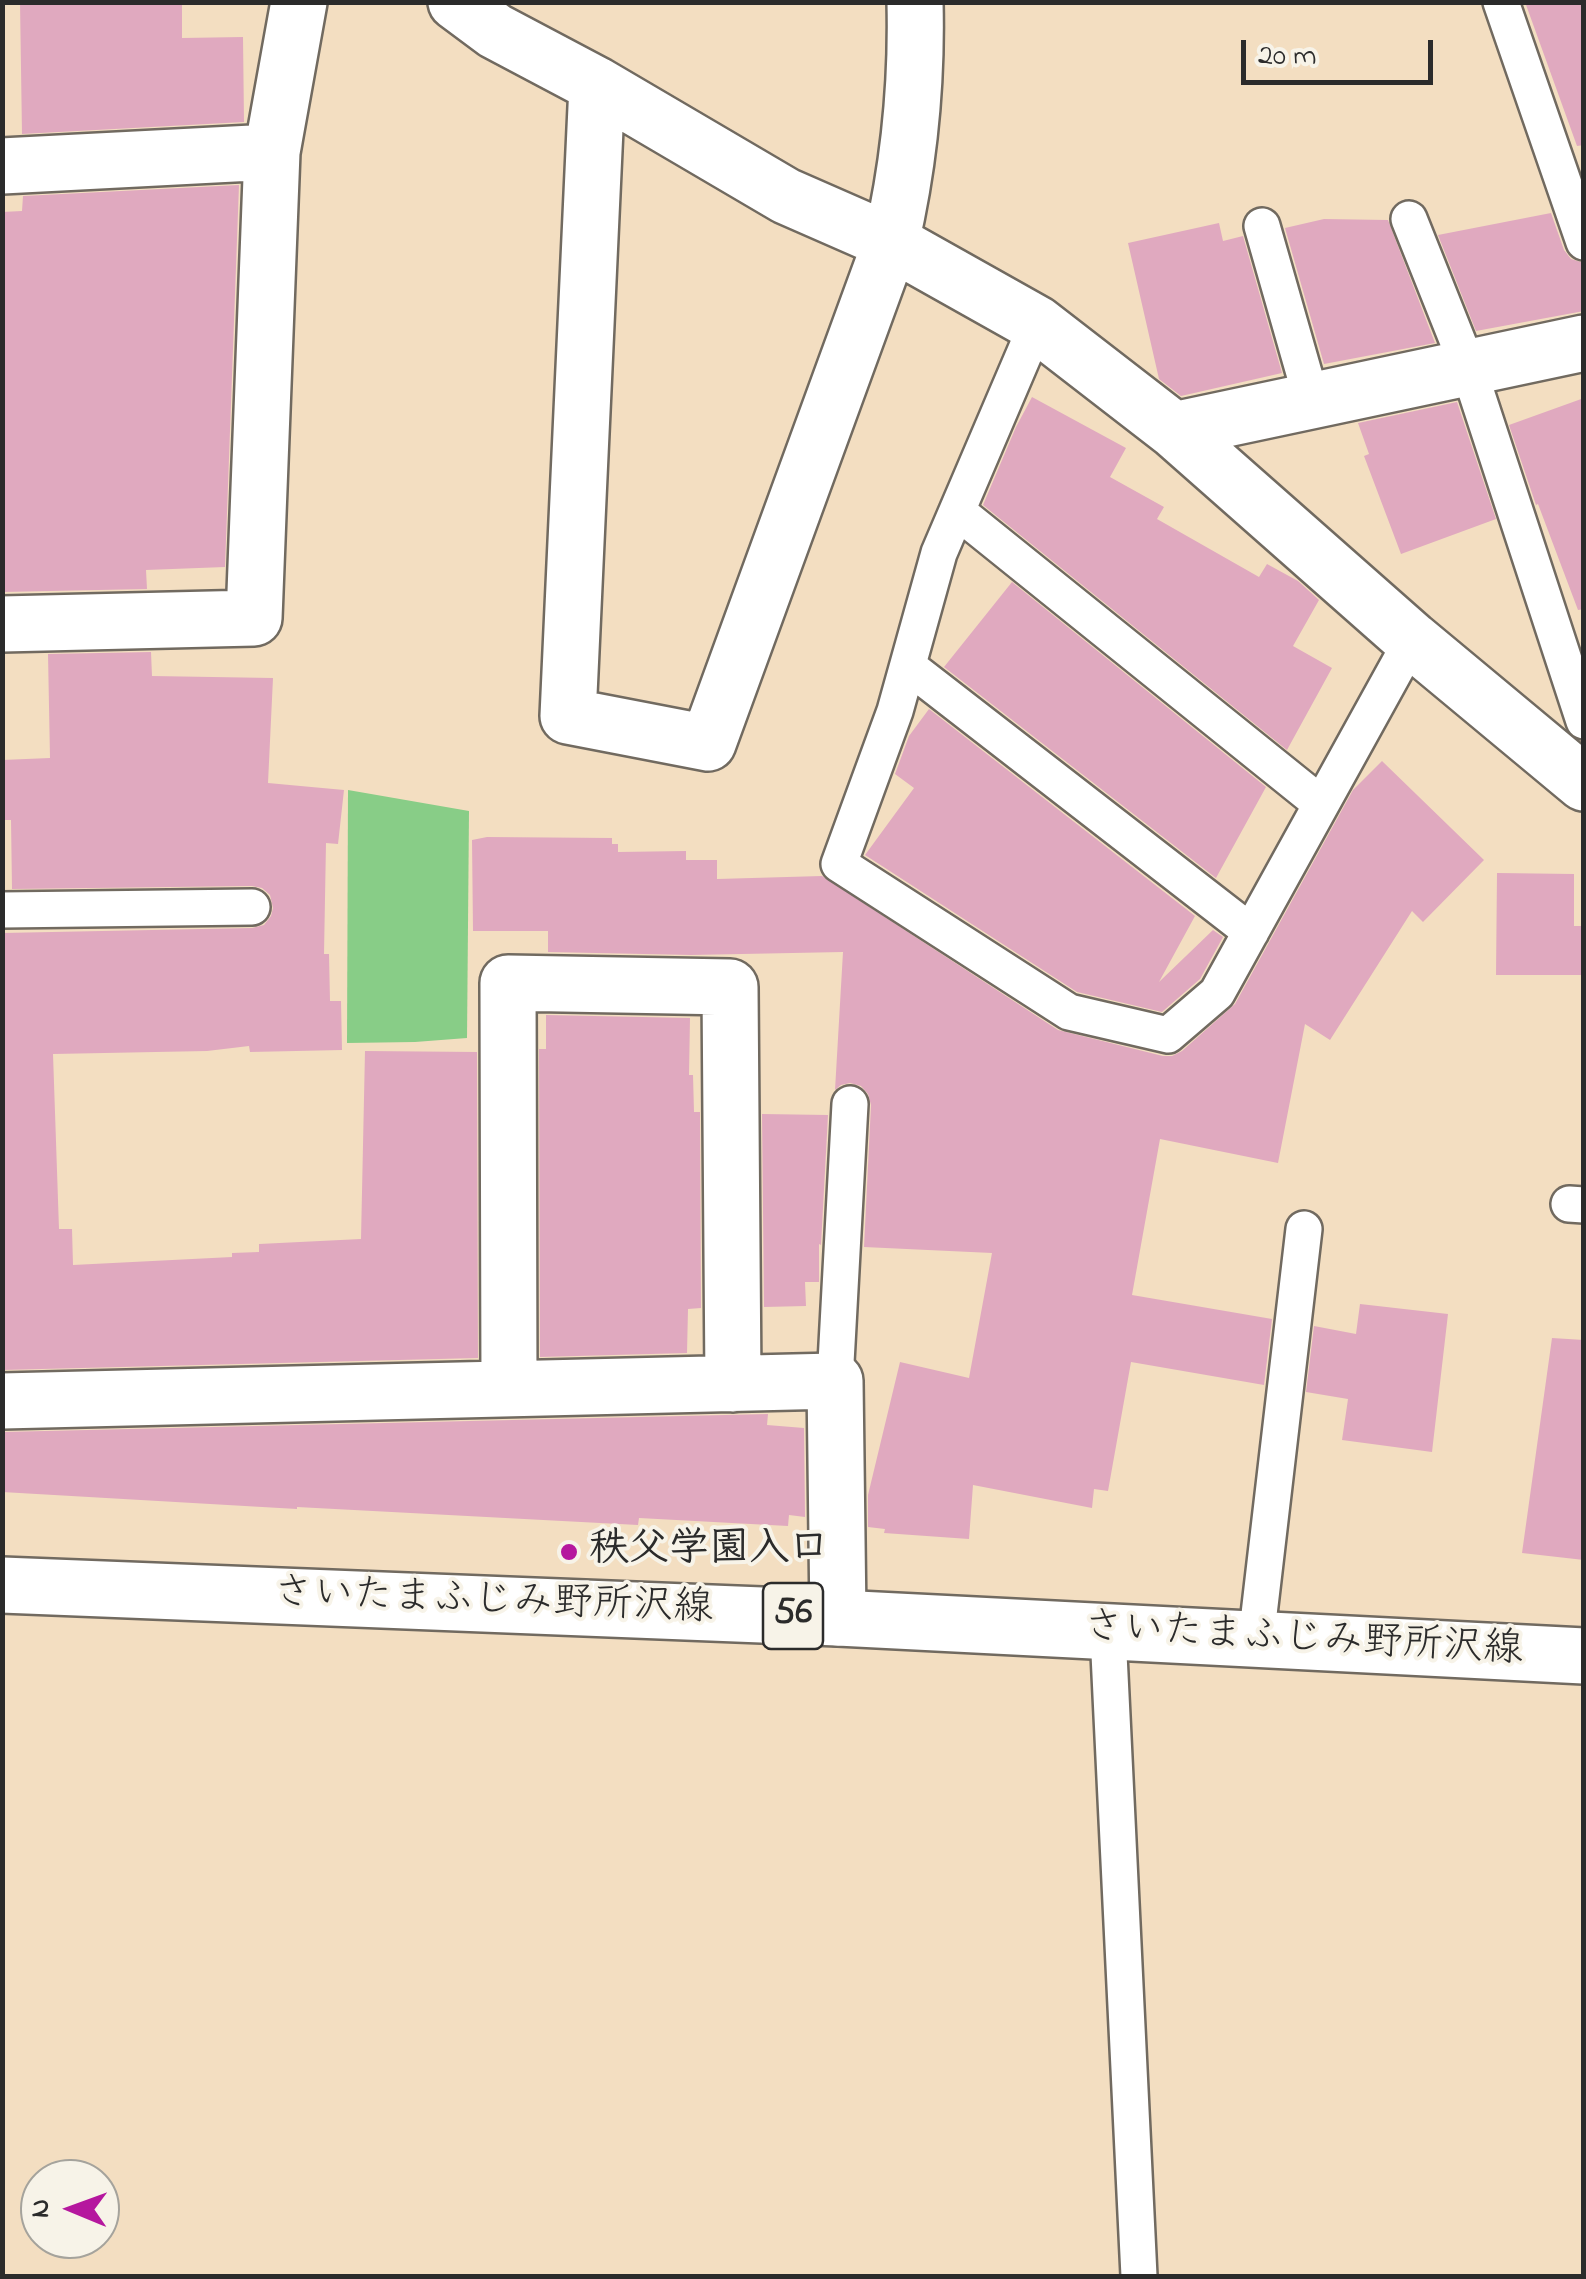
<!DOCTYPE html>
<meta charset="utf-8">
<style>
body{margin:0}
#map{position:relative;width:1586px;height:2279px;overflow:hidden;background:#f3dec1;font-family:"Indie Flower",sans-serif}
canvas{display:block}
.frame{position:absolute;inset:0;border:5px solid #2b2b2b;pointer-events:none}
.north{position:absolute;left:20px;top:2159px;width:100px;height:100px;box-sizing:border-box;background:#f7f3e8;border:2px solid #a5a39c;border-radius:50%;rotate:271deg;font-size:28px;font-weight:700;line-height:40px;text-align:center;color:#2b2b2b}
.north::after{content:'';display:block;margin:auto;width:35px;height:45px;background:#b5179e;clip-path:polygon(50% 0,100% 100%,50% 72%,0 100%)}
.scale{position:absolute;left:1241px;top:40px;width:192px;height:45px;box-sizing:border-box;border:5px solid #2b2b2b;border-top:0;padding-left:12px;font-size:30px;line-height:35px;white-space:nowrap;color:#2b2b2b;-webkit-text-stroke:8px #f7f3e8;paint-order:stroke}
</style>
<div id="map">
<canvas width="1586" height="2279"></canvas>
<div class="frame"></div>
<div class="north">N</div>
<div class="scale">20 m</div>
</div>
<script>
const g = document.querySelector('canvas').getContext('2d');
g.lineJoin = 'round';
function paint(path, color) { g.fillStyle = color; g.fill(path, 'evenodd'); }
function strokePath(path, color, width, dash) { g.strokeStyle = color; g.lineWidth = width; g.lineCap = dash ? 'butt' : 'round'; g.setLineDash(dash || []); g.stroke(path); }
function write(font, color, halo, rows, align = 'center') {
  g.font = font + ' "Indie Flower","Klee One",sans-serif'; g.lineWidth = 8; g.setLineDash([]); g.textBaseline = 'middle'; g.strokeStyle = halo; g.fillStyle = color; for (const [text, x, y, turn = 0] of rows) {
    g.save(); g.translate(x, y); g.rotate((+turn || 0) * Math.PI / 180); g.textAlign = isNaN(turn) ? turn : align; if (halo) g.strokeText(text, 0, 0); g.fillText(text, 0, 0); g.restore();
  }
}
const green = new Path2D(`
 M348 790 469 811 467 1038 415 1042 347 1043Z`);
const building = new Path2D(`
 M20 2H182V38L243 37 244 122 22 134Z
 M1525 2H1584V145L1577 146Z
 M239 185 225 567 146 570 147 589 2 592V212L22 211 23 196Z
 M1551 213 1564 250 1571 259 1584 263V311L1476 331 1438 235Z
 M1324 219 1388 220 1435 343 1324 364 1285 228Z
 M1219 223 1223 241 1243 236 1282 373 1181 396 1159 379 1128 243Z
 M1032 397 1126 448 1110 477 1164 507 1157 519 1259 577 1267 564 1298 581 1319 600 1293 646 1332 668 1287 750 983 505 1016 427Z
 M1584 398V609L1578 610 1538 504 1536 505 1509 425Z
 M1457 402 1496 519 1401 554 1364 456 1369 454 1358 423Z
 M1012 582 1266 787 1216 878 944 667Z
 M151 652 152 676 273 678 268 783 344 790 338 844 326 843 324 954H329L330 1001H341L342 1050 250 1052 249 1046 207 1051 53 1054 59 1229H72L73 1265 232 1257V1253L259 1252V1244L361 1239 365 1051 477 1052 478 1358 2 1370V933L252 928 264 925 271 916 273 908 270 895 262 888 252 886 12 889 11 820H2V760L50 758 48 654Z
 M929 709 1195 916 1159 982 1213 930 1223 937 1200 979 1162 1012 1077 992 865 855 914 788 895 774 909 736Z
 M1382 761 1484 860 1423 922 1412 911 1330 1040 1305 1024 1278 1163 1160 1139 1132 1295 1272 1319 1264 1385 1131 1362 1108 1491 1094 1489 1092 1508 973 1485 969 1539 884 1533 885 1529 868 1527V1495L900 1362 969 1378 992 1253 864 1247 871 1105 868 1094 861 1086 850 1083 841 1085 835 1090 843 952 691 955 548 952V931H473L472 840 487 837 612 838V844H618V852L686 851V860H717V879L822 876 1058 1030 1163 1056H1172L1182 1051 1235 1004 1353 790Z
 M1497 873 1574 874V926H1582V975H1496Z
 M546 1015 690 1018 689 1075H693L694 1112H700L701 1308 688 1309 687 1353 540 1357 539 1049H546Z
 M762 1114 828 1115 821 1245 819 1244V1282H805L806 1306 764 1307Z
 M1360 1304 1448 1314 1432 1452 1342 1440 1348 1399 1306 1392 1314 1326 1356 1334Z
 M1552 1338 1584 1340V1560L1522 1553Z
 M768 1414 767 1425 804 1428 805 1517 789 1515 788 1526 639 1518 638 1525 297 1507V1509L2 1492V1432Z`);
const service = new Path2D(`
 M1501 2 1584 242
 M1409 219 1468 367 1584 721
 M1262 226 1312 401
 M1037 324 939 553 895 711 839 864 1069 1012 1168 1035 1217 993 1412 640
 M957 511 1321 804
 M908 666 1251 932
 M2 910 252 907
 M1569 1204 1584 1205
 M835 1381 850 1104
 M1108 1633 1139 2276
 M1256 1640 1304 1229`);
const minor = new Path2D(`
 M456 2 495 31 597 85 786 196 891 242 1037 324 1174 430 1412 640 1584 783
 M597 85 568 716 708 743 891 242C909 164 917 82 915 2
 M2 166 272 152
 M1174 430 1584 343
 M2 624 254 618 272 152 299 2
 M509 1388 508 983 730 987 733 1384
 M2 1401 835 1381 838 1618`);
const primary = new Path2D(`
 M2 1585 838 1618 1584 1656`);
const markers = [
 [569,1552,10,"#b5179e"]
];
const shields = [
 [793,1616,60]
];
const shieldNames = [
 ["56",793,1616]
];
const poiNames = [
 ["秩父学園入口",589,1552]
];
const streetNames = [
 ["さいたまふじみ野所沢線",493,1604,2],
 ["さいたまふじみ野所沢線",1303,1642,3]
];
paint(green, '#88cd87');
paint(building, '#e0a9bf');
strokePath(service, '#716a60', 40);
strokePath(minor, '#716a60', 60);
strokePath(primary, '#716a60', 60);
strokePath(service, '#fff', 35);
strokePath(minor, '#fff', 55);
strokePath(primary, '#fff', 55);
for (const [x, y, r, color] of markers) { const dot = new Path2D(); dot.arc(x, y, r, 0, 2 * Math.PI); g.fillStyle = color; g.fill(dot); strokePath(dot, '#f7f3e8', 4); }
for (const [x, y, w] of shields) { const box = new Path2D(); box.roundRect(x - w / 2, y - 33, w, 66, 8); g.fillStyle = '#f7f3e8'; g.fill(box); strokePath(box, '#2b2b2b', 2.5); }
write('bold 38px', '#2b2b2b', null, shieldNames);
write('bold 40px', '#2b2b2b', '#f7f3e8', poiNames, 'left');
write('40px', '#2b2b2b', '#f7f3e8', streetNames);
</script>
